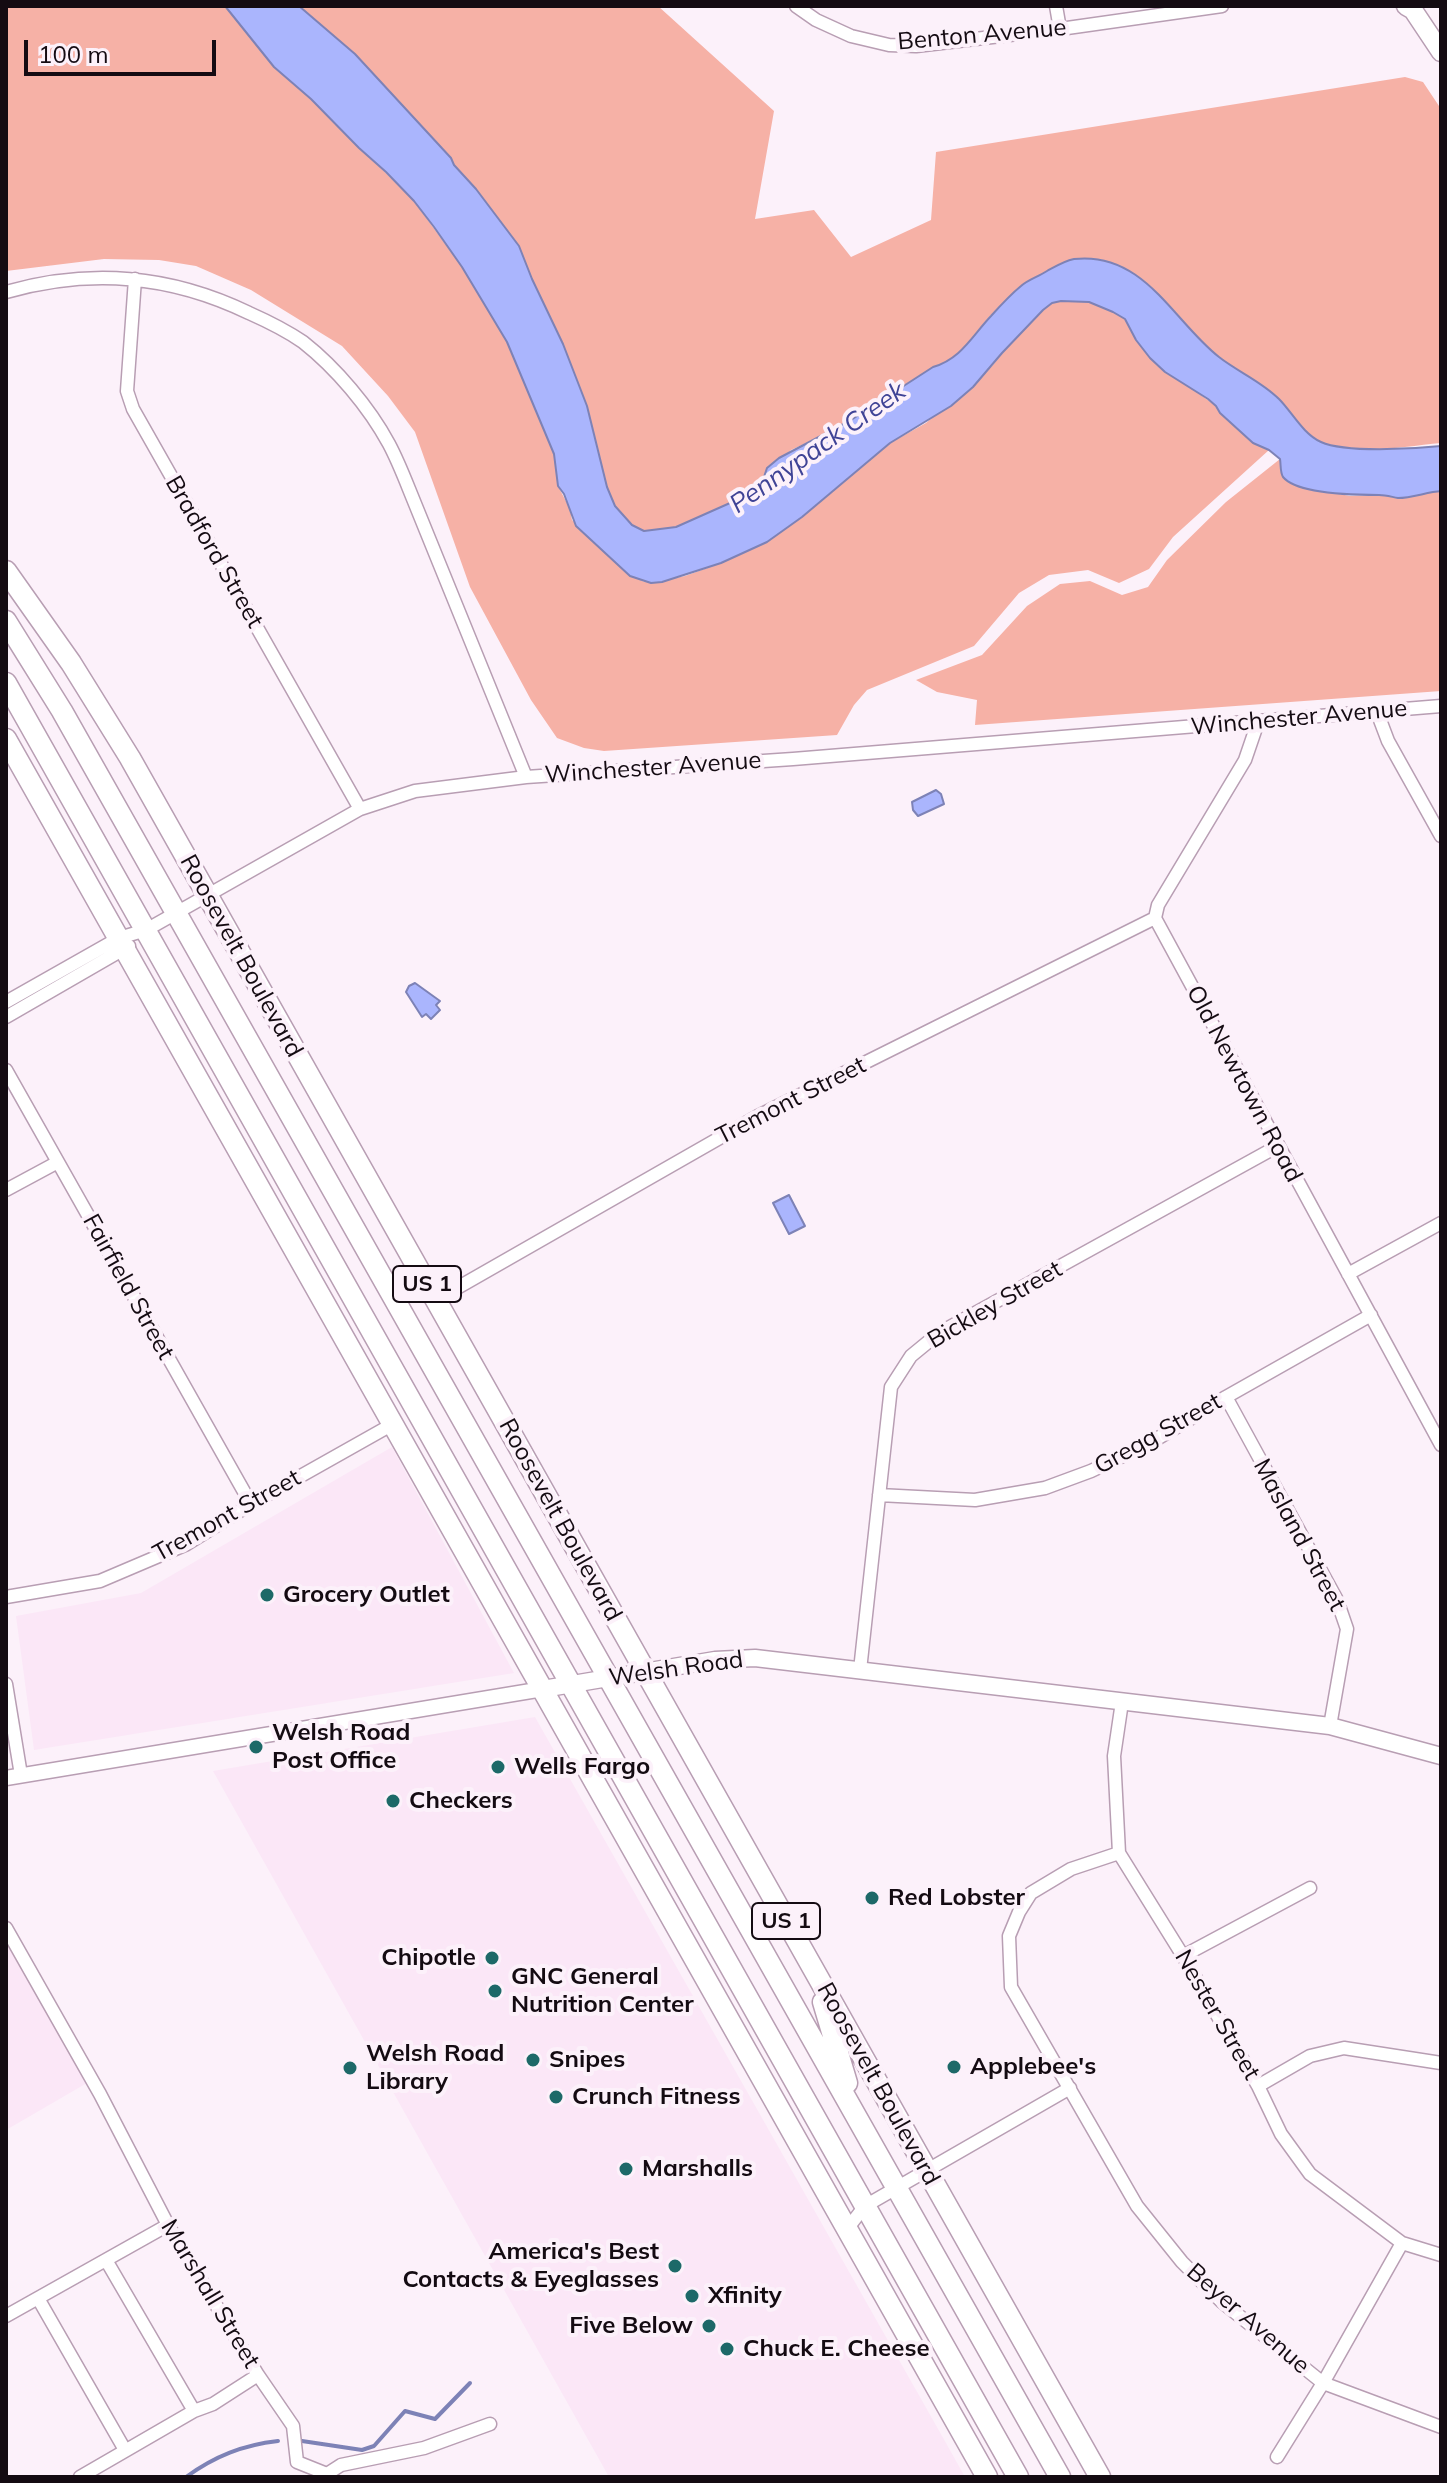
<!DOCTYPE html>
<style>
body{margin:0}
#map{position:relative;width:1447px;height:2483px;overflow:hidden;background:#fcf1fa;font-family:Mulish,sans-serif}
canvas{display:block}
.frame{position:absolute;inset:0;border:8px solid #140b12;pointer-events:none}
.scale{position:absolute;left:24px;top:40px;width:192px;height:36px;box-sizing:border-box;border:4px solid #140b12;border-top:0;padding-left:10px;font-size:24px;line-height:28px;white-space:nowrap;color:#140b12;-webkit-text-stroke:6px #fcf1fa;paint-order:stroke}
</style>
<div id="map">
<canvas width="1447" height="2483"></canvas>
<div class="frame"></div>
<div class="scale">100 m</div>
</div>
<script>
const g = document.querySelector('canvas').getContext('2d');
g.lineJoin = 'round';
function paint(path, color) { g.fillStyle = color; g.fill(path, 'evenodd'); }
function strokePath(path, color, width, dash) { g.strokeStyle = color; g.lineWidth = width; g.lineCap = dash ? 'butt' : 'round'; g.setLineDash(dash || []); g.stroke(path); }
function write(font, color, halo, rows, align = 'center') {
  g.font = font + ' Mulish,sans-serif'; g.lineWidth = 8; g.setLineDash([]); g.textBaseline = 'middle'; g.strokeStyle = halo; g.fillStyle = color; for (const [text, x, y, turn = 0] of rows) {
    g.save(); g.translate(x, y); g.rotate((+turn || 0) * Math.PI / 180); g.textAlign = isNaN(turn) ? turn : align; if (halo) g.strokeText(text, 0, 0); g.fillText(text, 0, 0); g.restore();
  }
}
const built = new Path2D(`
 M392 1447 514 1673 34 1750 16 1616 141 1593Z
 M535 1717 946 2443 965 2477H609L213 1771Z
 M6 1940 87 2083 6 2130Z`);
const forest = new Path2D(`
 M6 6H225L274 67 311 99 414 201 462 267 507 342 526 386 554 454 558 486 570 509 572 520 642 581 651 583 685 576 721 563 767 542 802 517 890 443 926 423 993 365 1002 353 1043 310 1052 303 1061 301 1089 302 1113 312 1125 319 1136 340 1187 385 1216 406 1220 413 1253 443 1269 450 1173 537 1149 569 1119 583 1088 570 1049 575 1019 593 974 646 867 690 854 705 837 735 604 751 584 748 557 738 531 700 470 587 415 432 388 396 342 346 251 290 196 266 159 260 104 259 6 271Z
 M299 6H658L774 111 755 219 814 210 851 257 931 220 936 152 1405 77 1423 82 1441 109V443C1406 446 1353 457 1321 442 1303 434 1292 413 1279 399 1261 381 1238 372 1219 357 1173 321 1143 251 1074 259 1064 261 1056 266 1047 271 1038 277 1029 279 1021 286 1010 295 1000 306 990 316 972 336 961 359 933 367L827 434 791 450 764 477 730 503 676 527 644 531 632 525 615 506 607 487 587 406 563 344 532 279 519 246 476 189 454 165 451 158 355 54Z
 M1280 459 1281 472 1292 483 1306 488 1350 496 1381 495 1398 498 1441 491V691L975 725 977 700 937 692 916 680 982 655 1027 606 1060 584 1090 581 1122 595 1148 587 1167 560 1226 502Z`);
const water = new Path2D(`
 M225 6H299L355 54 451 158 454 165 476 189 519 246 532 279 563 344 587 406 607 487 615 506 632 525 644 531 676 527 730 503 764 477 767 468 779 458 851 420 933 367C961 359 972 336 991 316 1000 306 1010 295 1021 286 1029 279 1038 277 1047 271 1056 266 1064 261 1074 259 1144 251 1173 321 1219 357 1238 372 1261 381 1279 399 1292 412 1303 434 1321 442 1345 453 1413 449 1441 446V491C1427 492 1412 498 1398 498 1392 497 1386 495 1379 495 1358 495 1298 495 1283 477 1280 472 1281 465 1280 459L1269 450 1253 443 1220 413 1216 406 1208 399 1165 372 1150 358 1136 340 1125 319 1113 312 1089 302 1061 301 1052 303 1043 310 1002 353 973 387 951 406 890 443 802 517 767 542 721 563 662 582 651 583 630 576 576 526 564 494 558 486 554 454 507 342 462 267 434 227 414 201 386 172 359 148 311 99 274 67Z
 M936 790 941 794 944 804 918 816 913 810 912 802Z
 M415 983 440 1001 436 1005 440 1010 431 1019 426 1014 422 1017 406 992 409 986Z
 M789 1195 805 1226 789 1234 773 1203Z`);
const stream = new Path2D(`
 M302 2441 362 2450 374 2446 405 2411 435 2419 470 2383
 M186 2477C215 2456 243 2445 278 2441`);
const minor = new Path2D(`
 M796 6 816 20 851 36 889 45 916 46 1060 29 1222 6
 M1056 6 1060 29
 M135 279 127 391 133 409 360 809
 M6 292C91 268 170 275 249 313 267 321 287 331 303 342 336 368 369 407 389 444 397 459 403 474 409 489L526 777
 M1377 712 1388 741 1441 836
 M1258 722 1245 760 1158 905 1155 918 1441 1445
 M6 1002 119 938 146 930 360 809 415 791 526 777 793 759 1441 706
 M6 1017 129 946
 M6 1070 251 1504
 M6 1190 58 1162
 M1348 1274 1441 1223
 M436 1300 758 1116 1155 918
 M1226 1397 1337 1600 1347 1629 1330 1726
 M879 1495 975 1500 1045 1488 1091 1471 1150 1443 1226 1397 1371 1315
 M6 1597 100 1581 187 1544 251 1504 393 1424
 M860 1670 891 1387 911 1356 939 1333 1278 1146
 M6 1684 21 1775
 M1122 1702 1114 1756 1119 1853 1183 1956 1258 2086 1281 2134 1310 2174 1402 2243 1441 2255
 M1119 1853 1071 1869 1031 1893 1019 1912 1009 1936 1011 1987 1137 2206 1182 2262 1222 2302 1323 2383 1441 2427
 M6 1928 100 2094 168 2225 258 2375 293 2426 297 2462 327 2474 328 2477
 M1183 1956 1310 1888
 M1258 2086 1310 2056 1344 2048 1441 2063
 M847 2229 865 2206 1070 2088
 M106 2260 194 2411
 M39 2300 125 2450
 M6 2316 168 2225
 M1277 2457 1323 2383 1402 2243
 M327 2474 341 2465 424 2448 490 2424
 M80 2477 194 2411 213 2404 258 2375`);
const tertiary = new Path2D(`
 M6 1778 543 1689`);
const secondary = new Path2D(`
 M543 1689 715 1660 755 1658 1330 1726 1441 1756`);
const primary = new Path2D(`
 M1406 6 1413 10 1441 52`);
const trunk = new Path2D(`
 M6 571 71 663 130 758 1100 2477
 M6 621 62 711 1060 2477
 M6 683 1018 2477
 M6 739 987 2477
 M823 2002 847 2083`);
const markers = [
 [267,1595,8,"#1d6968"],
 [256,1747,8,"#1d6968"],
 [498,1767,8,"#1d6968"],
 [393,1801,8,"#1d6968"],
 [872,1898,8,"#1d6968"],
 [492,1958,8,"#1d6968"],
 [495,1991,8,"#1d6968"],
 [533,2060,8,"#1d6968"],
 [954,2067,8,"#1d6968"],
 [350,2068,8,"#1d6968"],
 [556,2097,8,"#1d6968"],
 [626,2169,8,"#1d6968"],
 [675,2266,8,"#1d6968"],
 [692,2296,8,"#1d6968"],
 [709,2326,8,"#1d6968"],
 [727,2349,8,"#1d6968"]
];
const shields = [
 [427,1284,68],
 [786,1921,68]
];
const shieldNames = [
 ["US 1",427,1284],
 ["US 1",786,1921]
];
const streetNames = [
 ["Benton Avenue",982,35,-5],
 ["Bradford Street",214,552,60],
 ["Winchester Avenue",1299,718,-5],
 ["Winchester Avenue",653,768,-4],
 ["Roosevelt Boulevard",241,956,61],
 ["Old Newtown Road",1244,1084,62],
 ["Tremont Street",791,1101,-27],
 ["Fairfield Street",128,1287,61],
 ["Bickley Street",995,1305,-30],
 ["Gregg Street",1158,1434,-29],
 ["Tremont Street",227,1516,-29],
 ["Roosevelt Boulevard",560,1520,61],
 ["Masland Street",1299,1535,62],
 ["Welsh Road",676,1669,-8],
 ["Nester Street",1217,2015,60],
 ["Roosevelt Boulevard",878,2084,61],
 ["Marshall Street",210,2294,59],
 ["Beyer Avenue",1248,2319,41]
];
const poiNames = [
 ["Grocery Outlet",283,1595],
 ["Welsh Road",272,1733],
 ["Post Office",272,1761],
 ["Wells Fargo",514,1767],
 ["Checkers",409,1801],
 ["Red Lobster",888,1898],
 ["Chipotle",476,1958,"right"],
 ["GNC General",511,1977],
 ["Nutrition Center",511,2005],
 ["Welsh Road",366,2054],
 ["Library",366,2082],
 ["Snipes",549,2060],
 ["Applebee's",970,2067],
 ["Crunch Fitness",572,2097],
 ["Marshalls",642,2169],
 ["America's Best",659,2252,"right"],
 ["Contacts & Eyeglasses",659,2280,"right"],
 ["Xfinity",708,2296],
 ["Five Below",693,2326,"right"],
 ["Chuck E. Cheese",743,2349]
];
const waterNames = [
 ["Pennypack Creek",818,448,-35]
];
paint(built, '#fbe7f7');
paint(forest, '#f6b1a6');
paint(water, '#aab5fd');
strokePath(water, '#7d82b6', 2);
strokePath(stream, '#7d82b6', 4);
strokePath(minor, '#b89eb3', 15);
strokePath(tertiary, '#b89eb3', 17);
strokePath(secondary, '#b89eb3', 19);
strokePath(primary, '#b89eb3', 21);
strokePath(trunk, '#b89eb3', 23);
strokePath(minor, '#fff', 12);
strokePath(tertiary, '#fff', 14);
strokePath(secondary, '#fff', 16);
strokePath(primary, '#fff', 18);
strokePath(trunk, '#fff', 20);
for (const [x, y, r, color] of markers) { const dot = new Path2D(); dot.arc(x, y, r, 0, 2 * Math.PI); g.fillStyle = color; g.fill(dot); strokePath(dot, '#fcf1fa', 3); }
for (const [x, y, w] of shields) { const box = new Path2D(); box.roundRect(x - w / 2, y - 18, w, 36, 6); g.fillStyle = '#fcf1fa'; g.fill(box); strokePath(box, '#140b12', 2); }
write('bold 22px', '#140b12', null, shieldNames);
write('24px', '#140b12', '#fcf1fa', streetNames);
write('bold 24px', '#140b12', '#fcf1fa', poiNames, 'left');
write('italic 26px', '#3f4396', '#fcf1fa', waterNames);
</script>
